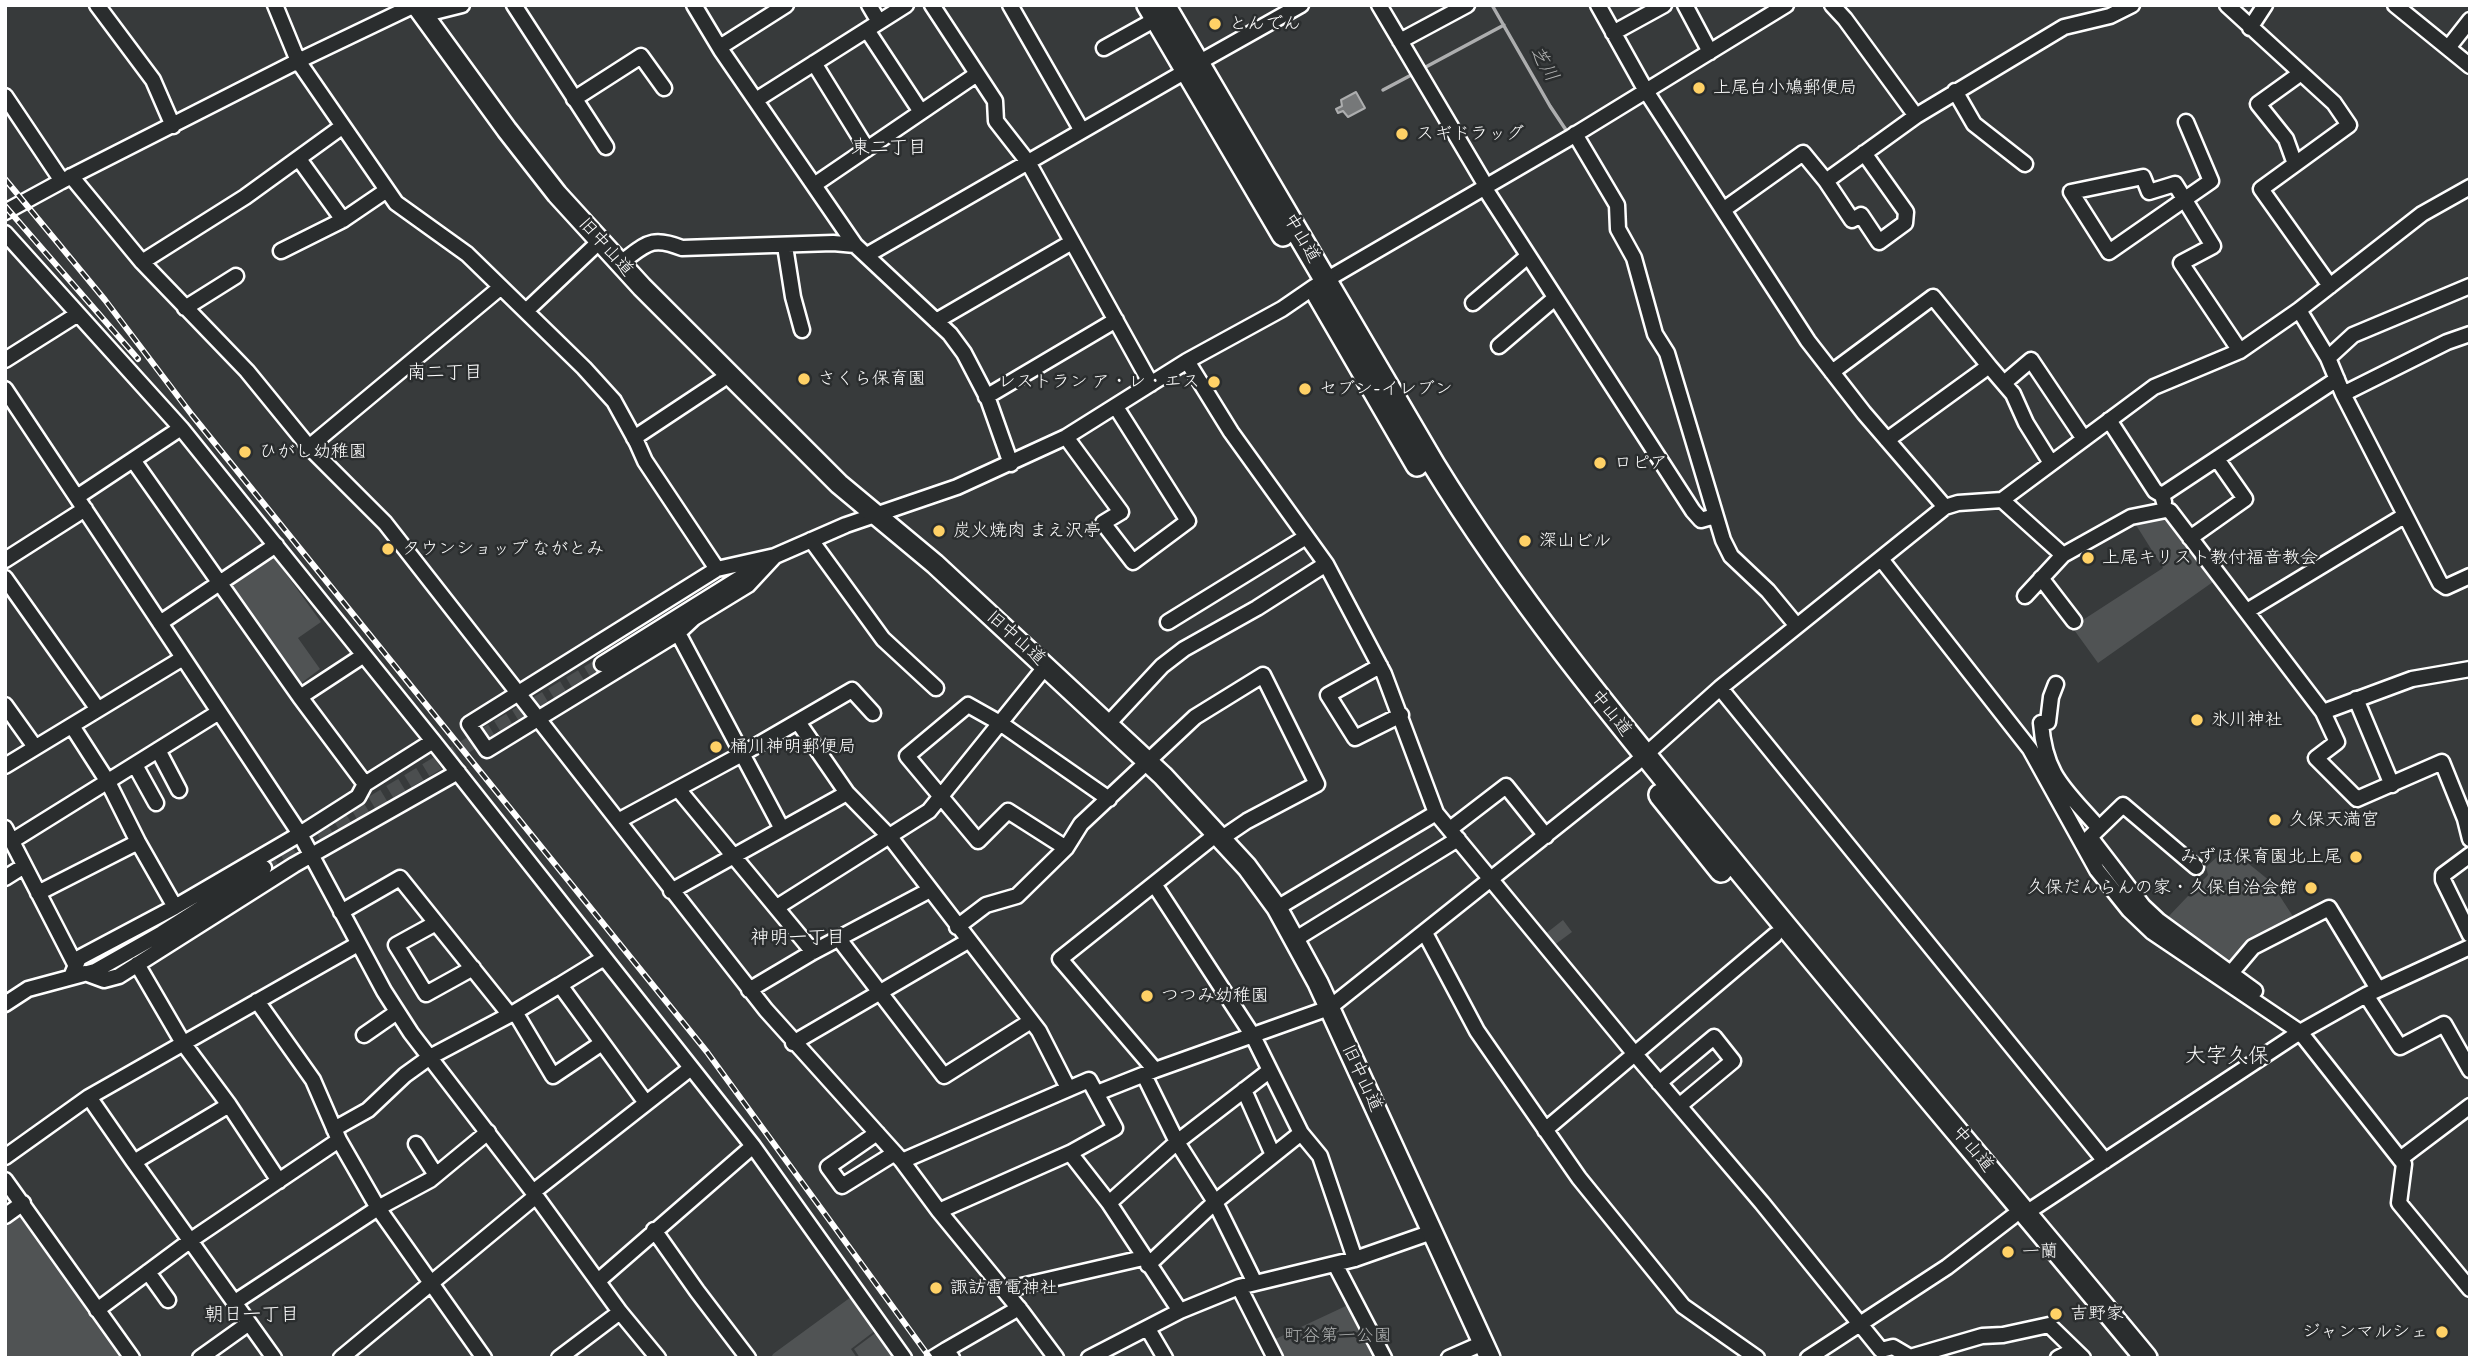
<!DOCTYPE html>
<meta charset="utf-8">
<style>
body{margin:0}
#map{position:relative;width:2475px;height:1363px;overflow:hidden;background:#373a3b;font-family:Delius,sans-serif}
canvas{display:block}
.frame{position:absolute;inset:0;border:7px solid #fff;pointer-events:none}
</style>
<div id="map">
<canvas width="2475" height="1363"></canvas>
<div class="frame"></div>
</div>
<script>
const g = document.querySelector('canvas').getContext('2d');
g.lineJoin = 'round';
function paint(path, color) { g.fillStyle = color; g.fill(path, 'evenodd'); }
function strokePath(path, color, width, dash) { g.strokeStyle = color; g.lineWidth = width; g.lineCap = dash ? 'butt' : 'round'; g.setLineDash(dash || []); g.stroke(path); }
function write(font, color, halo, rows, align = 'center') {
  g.font = font + ' Delius,"Klee One",sans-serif'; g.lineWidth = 5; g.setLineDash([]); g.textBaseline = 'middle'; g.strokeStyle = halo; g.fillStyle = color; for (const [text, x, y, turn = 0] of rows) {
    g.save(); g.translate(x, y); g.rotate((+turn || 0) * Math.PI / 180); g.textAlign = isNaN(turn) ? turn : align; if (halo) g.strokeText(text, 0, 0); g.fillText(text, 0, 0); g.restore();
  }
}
const green = new Path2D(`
 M2166 510 2220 577 2098 663 2072 627 2163 568 2131 517Z
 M273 556 321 622 298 638 320 669 300 684 230 587Z
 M2228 847 2270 881 2296 921 2247 946 2227 962 2168 917 2208 875 2206 867Z
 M1563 920 1572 932 1553 946 1544 935Z
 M16 1215H19L122 1358H5V1223Z
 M851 1297 876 1330 851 1349 857 1358H771L773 1354Z
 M1348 1305 1378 1358H1277L1269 1342Z
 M878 1331 897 1358H860L854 1349Z`);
const water = new Path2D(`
 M1356 92 1365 108 1348 117 1343 111 1338 113 1336 109 1342 106 1341 100Z`);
const stream = new Path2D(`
 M1492 5 1550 106 1568 133
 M1422 69 1504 25
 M1383 90 1415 73`);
const minorTunnel = new Path2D(`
 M264 868 602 664`);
const minor = new Path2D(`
 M97 5 153 80 173 126
 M275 5 298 61 396 203 467 254 584 368 614 401 637 443 645 461 717 569
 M514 5 606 147
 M694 5 721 50 855 245 950 334 964 353 988 399 1011 464
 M869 5 879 22
 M932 5 995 101 996 121 1028 162 1151 384
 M1010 5 1082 131
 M1379 5 1486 186
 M1598 5 1646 91 1808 341 1864 413 1945 507
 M1685 5 1710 52
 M1832 5 1845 19 1916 116
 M2227 5 2334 103 2349 125 2261 189 2330 286
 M2395 5 2470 66
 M422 15 462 5
 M2250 28 2265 5
 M867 30 921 112
 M1613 33 1664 5
 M1400 41 1467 5
 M720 47 786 5
 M1104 48 1156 19
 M2448 48 2470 20
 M814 63 867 149
 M1198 63 1301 5
 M1955 91 1974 124 2025 164
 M5 96 62 181
 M574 99 641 56 664 88
 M756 100 906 5
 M2186 122 2211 181 2109 252 2071 192 2143 177 2149 192 2175 184 2213 246 2181 263 2240 351
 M1575 134 1617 205 1618 229 1634 258 1655 334 1667 353 1723 540 1731 556 1768 591 1797 626
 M299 159 343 220
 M2295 164 2286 139 2258 104 2301 73
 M71 176 142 262 247 371 309 447 385 523 766 1010 902 1161 939 1211 1021 1311 1056 1358
 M1826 181 1916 116 2064 27 2110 16 2132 5
 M814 185 977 74
 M1484 187 1693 511 1701 520 1715 516
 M1723 210 1803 153 1826 181 1852 220 1861 215 1879 242 1905 223 1906 212 1864 153
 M5 212 62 181 298 61 415 5
 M5 233 181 428 433 741 753 1146 904 1358
 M785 246 793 297 802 330
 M281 251 343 220 387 190
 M867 255 1186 71
 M142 262 245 197 343 126
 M620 263C646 245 650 235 682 248L833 243 855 245
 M1473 303 1528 256
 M185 308 236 276
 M2299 310 2328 358 2343 394 2440 583 2446 587 2470 576
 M526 311 600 241
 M936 321 1072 242
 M1499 346 1555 298
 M2328 358 2353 335 2470 286
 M5 360 78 314
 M1187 361 1231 432 1326 564 1384 674 1436 813 1634 1053 1762 1203 1881 1350 1893 1347 1910 1357 1982 1336 2003 1335 2049 1325 2083 1358
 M1832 372 1933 297 1989 366
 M2004 383 2031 360 2084 439
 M5 389 300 834 384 991 411 1033 533 1192 620 1312 658 1358
 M2343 394 2447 342 2470 334
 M986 397 1116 320
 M2109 420 2155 491 2162 495 2164 502
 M1066 437 1121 512 1103 523 1133 562 1188 521 1116 407
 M634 438 729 375
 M1887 440 1989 366 2013 394 2026 423 2051 463
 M309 447 501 287
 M133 460 300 697 365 784
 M2162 495 2337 379
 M77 497 181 428
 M2002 500 2063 555 2131 517 2166 510 2170 511 2323 712 2337 742 2316 758 2357 799 2442 762 2465 819 2470 839
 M2190 538 2245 499 2217 459
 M811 540 883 639 936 688
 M775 556 748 585 694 618 678 633 487 750 469 724 717 569Z
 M1881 559 2030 749 2097 870 2129 910 2152 932 2300 1032 2404 1164 2399 1203 2470 1289
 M5 560 85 509
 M5 578 97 708
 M2041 578 2074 621
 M2025 596 2063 555
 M2247 611 2404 516
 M1168 622 1306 537
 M160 623 276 545
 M678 633 782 829
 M602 664 775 556 846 525 957 487 1066 437 1187 361 1282 309 1314 287 1571 137 1786 5
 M1380 666 1328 695 1355 738 1401 715
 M2056 684 2051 697 2048 722 2041 723C2045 776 2065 789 2098 827
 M1720 688 2105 1161
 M300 697 364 655
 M2356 699 2392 785
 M5 705 35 747
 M2323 712 2412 679 2470 669
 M798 722 847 793 890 837 1039 1031 1068 1088
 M1107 725 1162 666 1184 649 1257 608 1326 564
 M72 726 108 782 138 842 175 907
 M158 750 179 790
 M135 765 156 803
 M5 766 183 658
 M678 789 813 952
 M618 821 742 754 852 690 873 713
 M5 828 76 966
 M1450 829 1506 786 1546 836
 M12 841 219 712
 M1066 848 1008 811 978 841 907 756 968 705 1000 723 1109 799
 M2470 855 2443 875V880L2470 935
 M2196 867 2123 805 2090 837 2143 906 2159 921 2255 991
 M5 878 24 866
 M1154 884 1253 1036 1301 1133 1320 1156 1355 1259
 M671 891 847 793
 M38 893 138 842
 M777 907 929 811 1046 666
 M1277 908 1436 813
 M341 912 400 878 510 1015
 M436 923 396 945 426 994 473 968
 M957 927 986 905 1017 896 1066 848 1081 824 1195 717 1263 675 1317 784 1247 821 1222 838
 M1425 933 1477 1031 1579 1178 1683 1306 1757 1358
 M839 939 944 1076 1031 1021
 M1294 940 1458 839
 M604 958 560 985 646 1103
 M137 964 183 1043 229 1105 279 1181
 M85 973 104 980 119 976 294 865 458 772
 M2231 973 2253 947 2329 908 2378 989
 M71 977 79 958 175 907 300 834 358 797 365 784 433 741
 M749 990 813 952 930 890
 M2366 995 2400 1047 2444 1024 2470 1070
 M257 1001 313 1080 339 1140 378 1208 484 1358
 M5 1004 28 989 95 971 162 933 264 868
 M515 1012 553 1076 602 1043
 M364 1035 397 1012
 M793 1043 968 941
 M1155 1070 1060 959 1218 833
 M1144 1075 1177 1142 1215 1202 1255 1283
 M1659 1083 1714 1037 1733 1061 1679 1106
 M1244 1090 1273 1155
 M1097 1093 1155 1070 1329 1008 1635 764 1720 688 1945 507 1958 503 2002 500 2154 387 2240 351 2299 310 2422 214 2470 187
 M89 1097 134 1162 229 1105
 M334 1129 368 1110 405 1075 430 1057 515 1012 560 985
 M1545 1130 1775 935
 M877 1133 828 1167 842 1186 895 1153
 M416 1144 436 1175
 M1070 1153 1109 1203 1180 1311
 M5 1157 89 1097 358 944
 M2400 1159 2470 1106
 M902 1161 1089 1080 1115 1128 1070 1153 939 1211
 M134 1162 274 1358
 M5 1180 132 1358
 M533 1192 691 1068
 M1109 1203 1177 1142 1269 1071
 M2026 1213 2300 1032 2366 995 2470 947
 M5 1216 23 1203
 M654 1230 697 1291 748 1358
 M1335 1264 1384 1358
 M1148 1265 1215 1202 1301 1133
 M148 1272 168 1300
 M598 1281 753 1146
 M1239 1287 1275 1358
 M1004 1290 1143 1258
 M235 1302 378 1208 430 1180 488 1132
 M97 1310 191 1240 339 1140
 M1148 1329 1165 1358
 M200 1358 249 1323
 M341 1358 536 1196
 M559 1358 620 1312
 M933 1358 946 1350
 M952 1358 946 1350 1019 1308
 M1089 1358 1180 1311 1239 1287 1355 1259 1432 1232
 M1449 1358 1483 1343
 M1808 1358 1947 1267 2012 1217
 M2058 1358 2074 1350`);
const major = new Path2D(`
 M416 5 507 130 557 194 642 287 839 484 935 564 1163 776 1247 867 1277 908 1318 983 1490 1358`);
const highway = new Path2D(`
 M1148 5 1283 235
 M1164 5 1434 465C1520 605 1623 728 1727 855 1865 1024 2007 1190 2146 1358
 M1319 296 1417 465
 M1660 795 1721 871`);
const rail = new Path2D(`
 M5 179 105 300 192 415 707 1052 930 1358
 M5 206 138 359`);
const markers = [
 [1215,24,7,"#ffd166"],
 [1699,88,7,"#ffd166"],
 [1402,134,7,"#ffd166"],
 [804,379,7,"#ffd166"],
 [1214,382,7,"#ffd166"],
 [1305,389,7,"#ffd166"],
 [245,452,7,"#ffd166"],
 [1600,463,7,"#ffd166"],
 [939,531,7,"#ffd166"],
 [1525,541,7,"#ffd166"],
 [388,549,7,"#ffd166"],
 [2088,558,7,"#ffd166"],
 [2197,720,7,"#ffd166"],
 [716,747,7,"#ffd166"],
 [2275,820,7,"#ffd166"],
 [2356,857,7,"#ffd166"],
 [2311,888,7,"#ffd166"],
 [1147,996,7,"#ffd166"],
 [2008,1252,7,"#ffd166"],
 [936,1288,7,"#ffd166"],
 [2056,1314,7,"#ffd166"],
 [2442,1332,7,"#ffd166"]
];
const poiNames = [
 ["とんでん",1229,24],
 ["上尾白小鳩郵便局",1713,88],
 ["スギドラッグ",1416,134],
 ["さくら保育園",818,379],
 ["レストラン ア・レ・エス",1200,382,"right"],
 ["セブン-イレブン",1319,389],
 ["ひがし幼稚園",259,452],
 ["ロピア",1614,463],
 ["炭火焼肉 まえ沢亭",953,531],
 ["深山ビル",1539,541],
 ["タウンショップ ながとみ",402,549],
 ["上尾キリスト教付福音教会",2102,558],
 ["氷川神社",2211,720],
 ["桶川神明郵便局",730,747],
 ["久保天満宮",2289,820],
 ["みずほ保育園北上尾",2342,857,"right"],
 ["久保だんらんの家・久保自治会館",2297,888,"right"],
 ["つつみ幼稚園",1161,996],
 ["一蘭",2022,1252],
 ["諏訪雷電神社",950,1288],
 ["吉野家",2070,1314],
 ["ジャンマルシェ",2428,1332,"right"]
];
const streetNames = [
 ["中山道",1302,238,60],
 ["旧中山道",606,247,48],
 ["旧中山道",1016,638,42],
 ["中山道",1611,713,51],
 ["旧中山道",1362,1078,65],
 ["中山道",1973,1149,50]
];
const parkNames = [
 ["町谷第一公園",1338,1336]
];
const waterNames = [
 ["芝川",1544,64,59]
];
const neighbourhoodNames = [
 ["東二丁目",889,148],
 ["南二丁目",445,373],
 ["神明一丁目",798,938],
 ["朝日一丁目",252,1315]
];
const quarterNames = [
 ["大字久保",2227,1056]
];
paint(green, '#505354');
paint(water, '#767879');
strokePath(water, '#adaeaf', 2);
strokePath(stream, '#adaeaf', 3.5);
strokePath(minorTunnel, '#4b4e4f', 14, [14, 7]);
strokePath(minor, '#fff', 19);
strokePath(major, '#fff', 24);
strokePath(highway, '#fff', 26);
strokePath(minor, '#2a2d2e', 14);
strokePath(major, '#2a2d2e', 19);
strokePath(highway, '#2a2d2e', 21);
strokePath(rail, '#fff', 6);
strokePath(rail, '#2a2d2e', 3.5, [10]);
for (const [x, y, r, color] of markers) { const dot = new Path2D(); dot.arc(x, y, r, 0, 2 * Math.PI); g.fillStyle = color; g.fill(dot); strokePath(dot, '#2a2d2e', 2.5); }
write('18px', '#fff', '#2a2d2e', poiNames, 'left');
write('18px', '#fff', '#2a2d2e', streetNames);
write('18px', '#b0b2b2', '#2a2d2e', parkNames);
write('italic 19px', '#b4b5b5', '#2a2d2e', waterNames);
write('19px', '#fff', '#2a2d2e', neighbourhoodNames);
write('21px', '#fff', '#2a2d2e', quarterNames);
</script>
